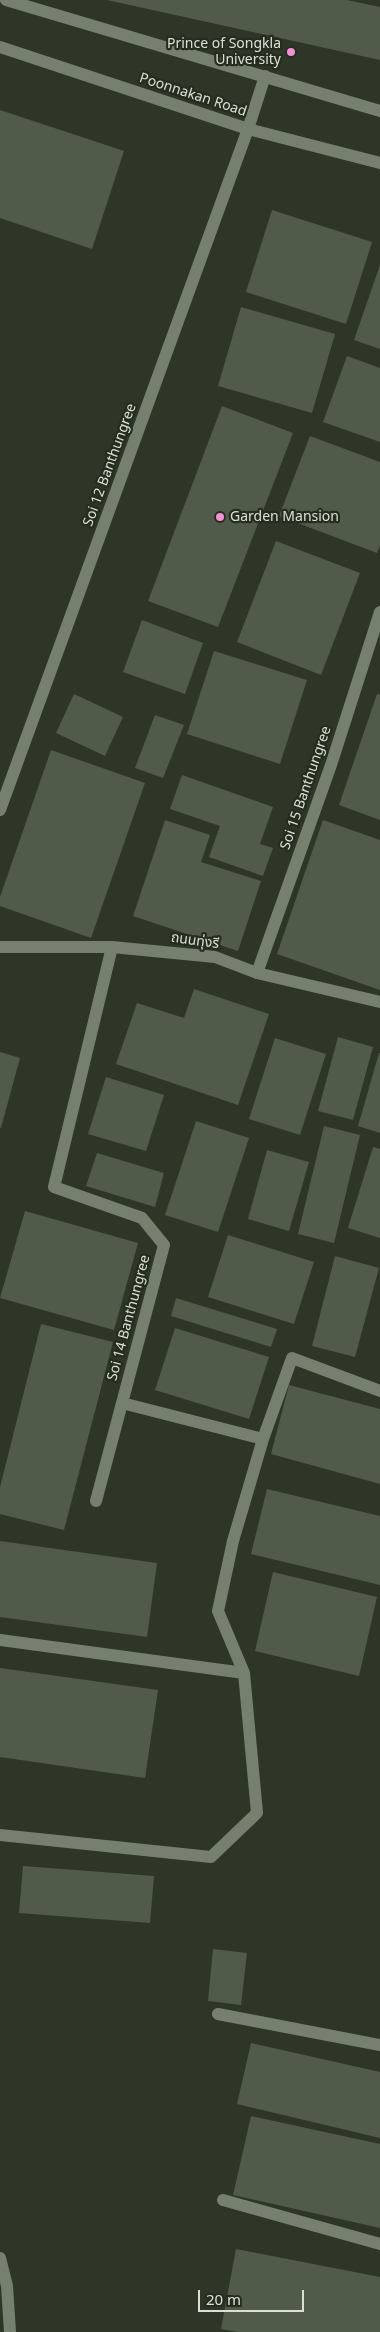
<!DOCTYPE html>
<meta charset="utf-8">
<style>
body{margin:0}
#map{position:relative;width:380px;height:2332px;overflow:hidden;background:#2e3727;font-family:"Noto Sans",sans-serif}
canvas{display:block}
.scale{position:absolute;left:198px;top:2290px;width:106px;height:22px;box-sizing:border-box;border:2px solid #dae0d6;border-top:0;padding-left:6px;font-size:15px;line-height:18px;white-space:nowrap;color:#dae0d6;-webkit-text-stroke:4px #242d1e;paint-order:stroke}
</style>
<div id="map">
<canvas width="380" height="2332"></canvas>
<div class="scale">20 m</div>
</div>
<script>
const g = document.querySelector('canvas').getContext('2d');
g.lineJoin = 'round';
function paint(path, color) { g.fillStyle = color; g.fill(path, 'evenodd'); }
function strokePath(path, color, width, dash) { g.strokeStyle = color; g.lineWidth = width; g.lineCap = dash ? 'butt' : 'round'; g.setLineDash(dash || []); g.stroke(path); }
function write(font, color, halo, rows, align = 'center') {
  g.font = font + ' "Noto Sans","Noto Sans Thai",sans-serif'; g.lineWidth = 4.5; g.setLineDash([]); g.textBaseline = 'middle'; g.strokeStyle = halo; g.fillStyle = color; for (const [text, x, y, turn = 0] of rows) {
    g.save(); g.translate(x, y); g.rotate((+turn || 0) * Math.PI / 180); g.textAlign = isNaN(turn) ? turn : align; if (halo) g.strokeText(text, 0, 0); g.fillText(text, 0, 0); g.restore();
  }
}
const building = new Path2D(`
 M107 0H347L380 7V60Z
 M0 110 124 151 92 249 0 218Z
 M272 210 372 242 346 324 246 292Z
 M380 265V349L354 340Z
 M241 307 335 334 312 413 218 386Z
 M347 356 380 368V442L323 422Z
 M222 406 293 433 218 627 148 601Z
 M310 436 380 462V545L377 553 279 516Z
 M276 541 360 573 321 675 237 642Z
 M142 620 203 643 185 694 123 672Z
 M214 651 307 680 280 764 187 734Z
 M74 694 123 717 105 756 56 733Z
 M377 694 380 695V820L339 805Z
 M155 715 184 725 163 778 135 768Z
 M51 750 145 783 91 938 0 906V897Z
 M182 775 273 807 260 844 273 848 263 876 209 857 220 826 170 809Z
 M165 820 210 835 201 862 261 881 238 951 133 916Z
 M323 820 380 840V990L277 954Z
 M194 989 269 1014 238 1105 116 1064 137 1003 184 1018Z
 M338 1037 373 1047 353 1120 318 1111Z
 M275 1038 326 1054 300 1135 249 1119Z
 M0 1052 20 1058 1 1128H0Z
 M379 1053H380V1133L358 1126Z
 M106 1077 164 1095 146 1151 88 1134Z
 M196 1121 249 1138 218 1232 165 1215Z
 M324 1126 360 1135 334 1243 298 1234Z
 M373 1147 380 1149V1238L348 1228Z
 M267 1150 309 1162 289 1231 248 1219Z
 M97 1153 164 1173 155 1207 86 1186Z
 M25 1211 138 1243 114 1330 0 1298Z
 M228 1235 314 1262 294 1324 208 1297Z
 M335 1256 379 1268 355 1357 312 1346Z
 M176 1298 277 1329 271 1347 171 1316Z
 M41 1324 113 1342 64 1530 0 1514V1487Z
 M175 1328 269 1357 249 1419 155 1390Z
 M289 1385 380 1409V1484L271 1454Z
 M267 1489 380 1516V1585L251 1554Z
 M0 1541 157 1563 147 1637 0 1617Z
 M273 1572 377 1597 359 1676 255 1651Z
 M0 1668 158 1690 145 1778 0 1757Z
 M23 1866 154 1876 150 1923 19 1913Z
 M213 1949 247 1953 241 2005 208 2001Z
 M251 2043 380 2072V2138L237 2104Z
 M251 2116 380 2144V2228L233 2195Z
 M236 2249 380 2277V2332H238L221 2329Z`);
const street = new Path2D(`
 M0 810 248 129
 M257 973 331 765 380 612
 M122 1403 263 1439
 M96 1501 164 1245 142 1218 54 1187 112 947
 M0 1640 244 1673
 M0 1835 211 1857 257 1813 244 1673 218 1611 233 1541 263 1439 292 1358 380 1391
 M218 2014 380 2045
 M223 2200 380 2244
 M0 2258 7 2286 10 2332`);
const secondary = new Path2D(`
 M6 0 380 111
 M0 47 248 129 380 163
 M248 129 265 76
 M0 947H112L215 957 257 973 380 1002`);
const markers = [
 [291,52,5,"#f690d0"],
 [220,517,5,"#f690d0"]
];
const poiNames = [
 ["Prince of Songkla",281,44],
 ["University",281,60],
 ["Garden Mansion",230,517,"left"]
];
const streetNames = [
 ["Poonnakan Road",193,95,18],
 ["Soi 12 Banthungree",110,465,-70],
 ["Soi 15 Banthungree",306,788,-71],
 ["ถนนทุ่งรี",195,941,8],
 ["Soi 14 Banthungree",129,1318,-75]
];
paint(building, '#505b49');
strokePath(street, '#76806e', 12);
strokePath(secondary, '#76806e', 12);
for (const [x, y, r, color] of markers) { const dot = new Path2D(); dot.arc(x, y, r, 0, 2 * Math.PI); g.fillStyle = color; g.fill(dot); strokePath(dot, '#242d1e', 2); }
write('14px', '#dae0d6', '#242d1e', poiNames, 'right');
write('14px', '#dae0d6', '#242d1e', streetNames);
</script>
